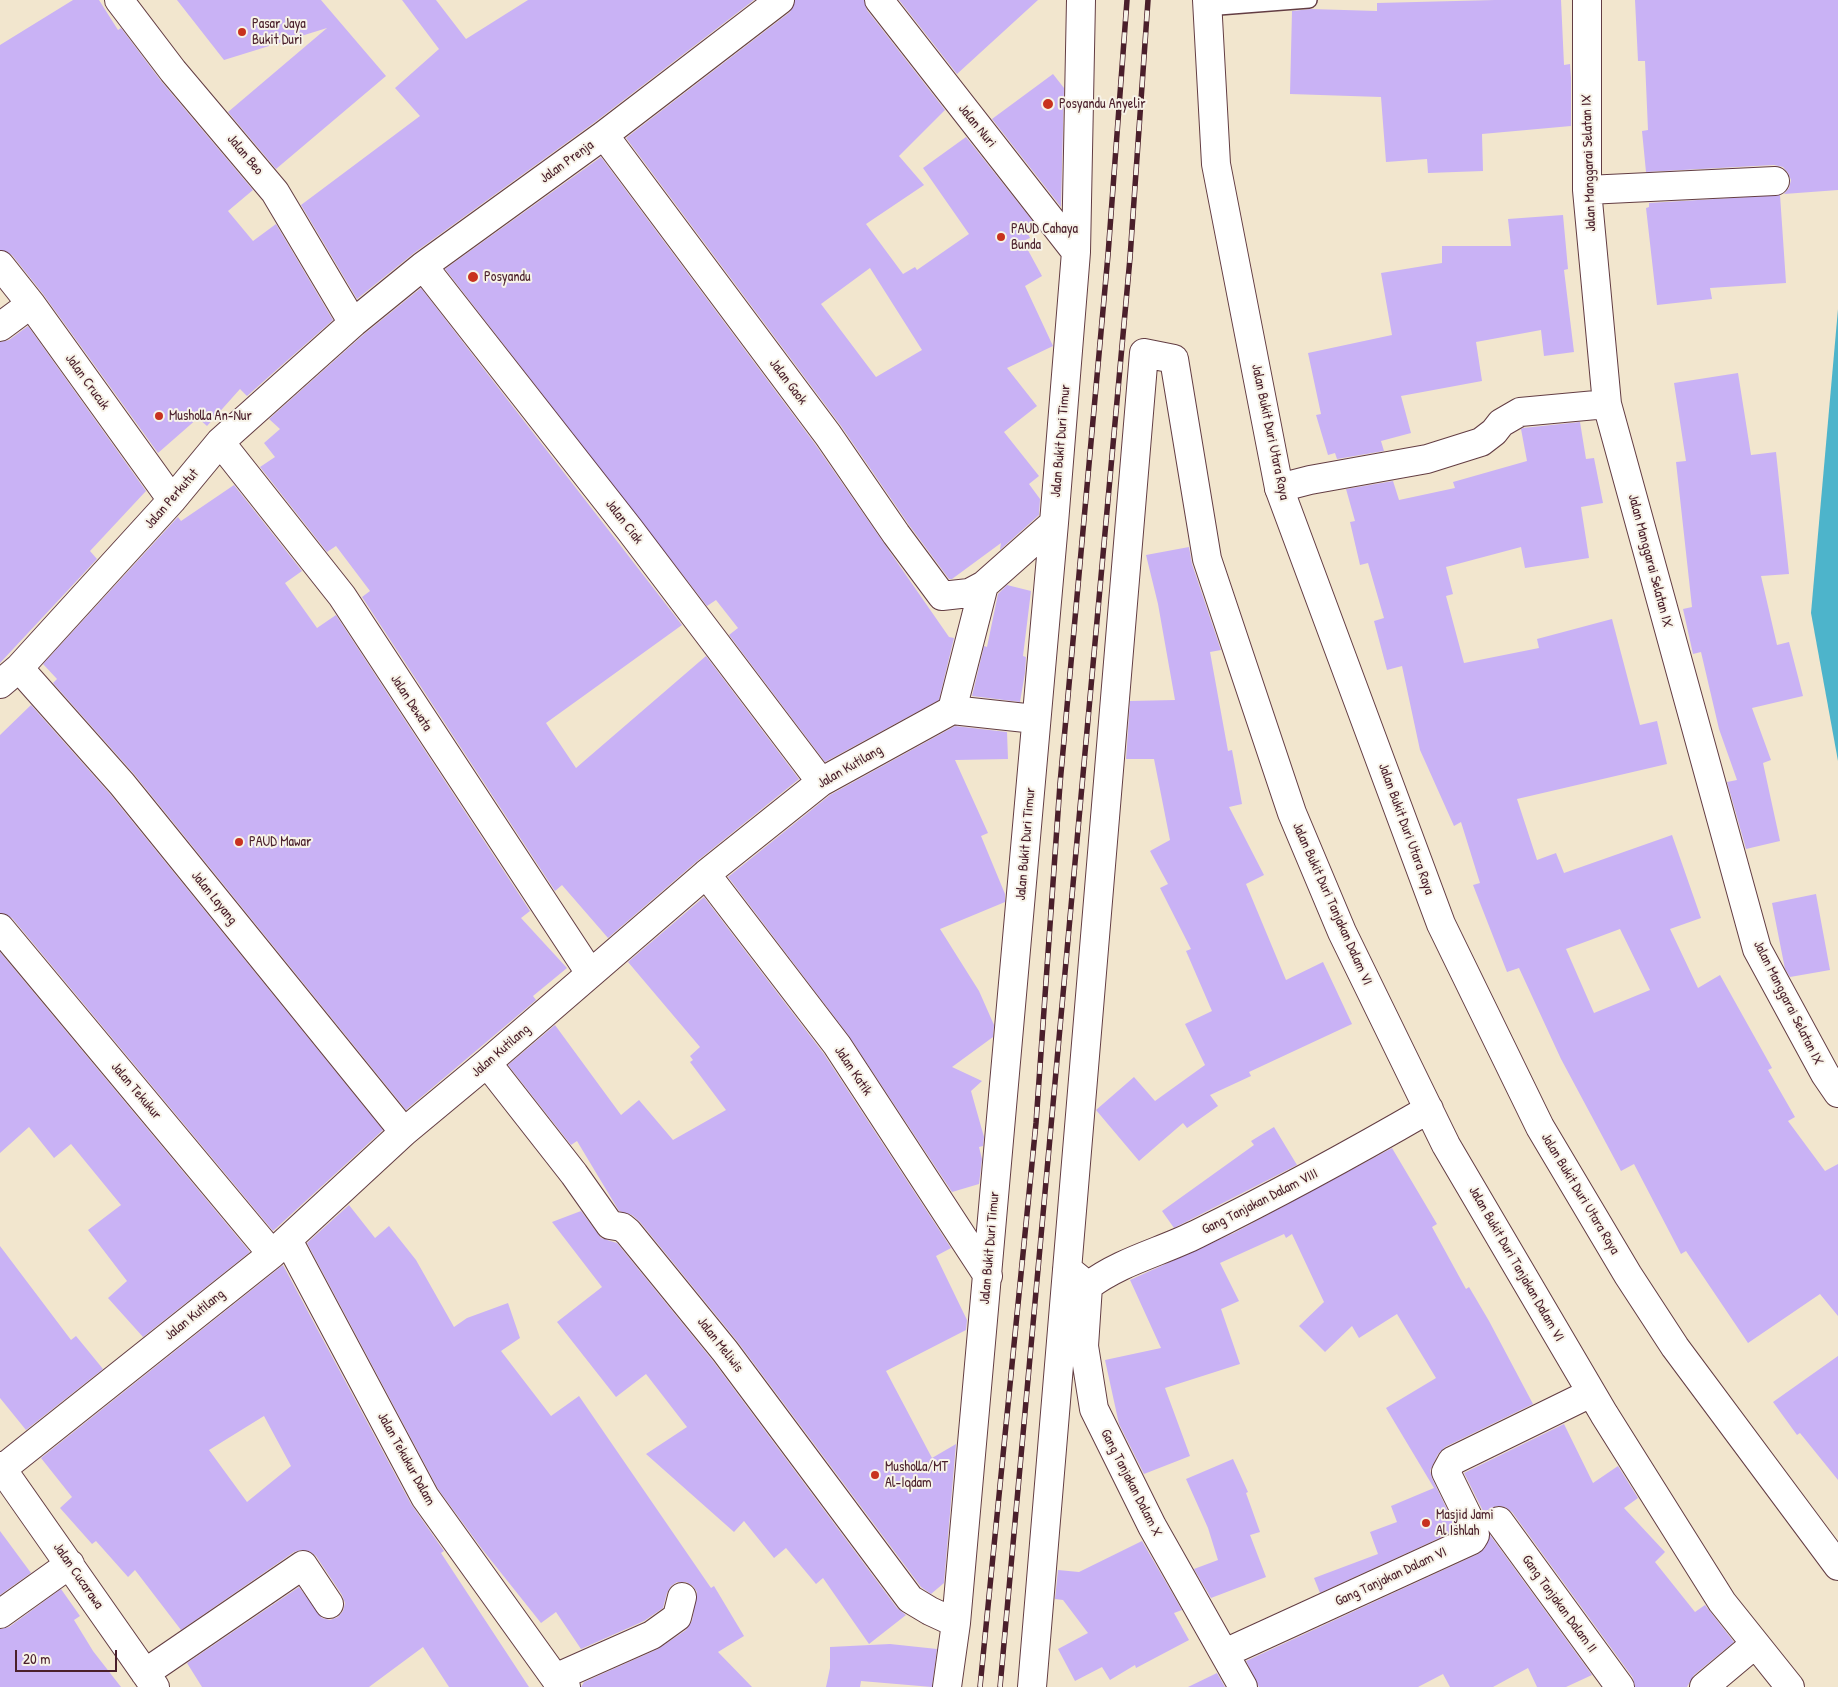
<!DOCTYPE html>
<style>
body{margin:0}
#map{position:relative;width:1838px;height:1687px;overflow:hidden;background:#f2e6ce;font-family:"Patrick Hand",sans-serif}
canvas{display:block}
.scale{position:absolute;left:15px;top:1650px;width:102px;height:22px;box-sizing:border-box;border:2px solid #4a1f2b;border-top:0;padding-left:6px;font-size:15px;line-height:18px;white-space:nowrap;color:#4a1f2b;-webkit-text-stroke:4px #f7f3e8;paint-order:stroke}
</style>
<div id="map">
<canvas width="1838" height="1687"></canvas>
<div class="scale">20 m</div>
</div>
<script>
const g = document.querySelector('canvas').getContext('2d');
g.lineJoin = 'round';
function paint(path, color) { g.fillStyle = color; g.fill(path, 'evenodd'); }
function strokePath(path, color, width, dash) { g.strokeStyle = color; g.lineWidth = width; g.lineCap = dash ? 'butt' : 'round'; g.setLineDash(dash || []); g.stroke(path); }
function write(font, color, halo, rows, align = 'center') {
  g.font = font + ' "Patrick Hand",sans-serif'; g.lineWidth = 4; g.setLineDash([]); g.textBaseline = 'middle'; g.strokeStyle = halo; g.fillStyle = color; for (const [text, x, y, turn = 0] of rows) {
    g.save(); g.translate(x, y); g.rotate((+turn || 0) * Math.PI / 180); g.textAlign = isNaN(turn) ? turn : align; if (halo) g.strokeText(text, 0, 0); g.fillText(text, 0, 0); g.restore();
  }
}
const water = new Path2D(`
 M1838 309V761L1811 613Z`);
const building = new Path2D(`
 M73 0H99L118 30 121 28 161 81 253 190 228 211 253 241 276 224 333 320 247 396 240 389 207 426 198 418 158 453 43 294 12 255 0 250V45Z
 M177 0H321L386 76 276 169 228 112 327 28 224 60Z
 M402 0H436L466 39 528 0H754L595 122 414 253 357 299 301 205 420 116 395 88 439 49Z
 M795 0H864L867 10 945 110 899 156 924 185 866 224 903 274 915 267 917 270 969 234 923 168 966 137 1035 224 1026 230 1030 238 1023 241 1042 276 1025 286 1053 346 1007 368 1037 406 1004 432 1039 476 1029 484 1040 499 1039 515 1000 550 1001 543 952 579H949L909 525 841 426 626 138 790 12ZM870 268 922 350 876 377 821 304Z
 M899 0H1038L957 74Z
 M1495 0H1561L1564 65 1570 64 1571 78V126L1482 134 1483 171 1428 173 1427 159 1386 162 1381 97 1290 94 1292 11 1311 9 1377 11V3Z
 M1635 0H1838V190L1784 194 1789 188 1791 180 1788 173 1783 167 1774 165 1646 172 1642 131 1648 130 1645 61H1638Z
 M1053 74 1064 88 1061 207 992 119Z
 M601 157 815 444 949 637 954 638 939 700 825 762 729 635 738 628 716 600 707 606 445 269Z
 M1780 195 1786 283 1710 288 1712 299 1657 305 1646 208 1649 207V203Z
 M1563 215 1568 269 1564 270 1574 352 1544 356 1541 330 1476 342 1482 381 1401 396 1411 433 1381 441 1384 451 1337 459 1335 453 1328 455 1316 415 1321 414 1308 353 1392 335 1381 273 1442 263V246H1511L1508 219Z
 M421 288 682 625 546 723 576 768 706 656 799 779 696 862 608 938 562 885 555 891 362 597 370 591 336 546 327 552 260 467 275 457 264 443 280 429 269 419 363 335Z
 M28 326 146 491 90 551 97 559 0 663V342L9 340Z
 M1738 373 1751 455 1776 452 1789 574 1761 576 1777 645 1789 642 1803 696 1752 708 1771 760 1763 763 1780 841 1746 849 1727 782 1737 780 1719 729 1701 652 1693 654 1683 609 1692 607 1676 462 1686 461 1674 383Z
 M1580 422 1586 459 1594 458 1603 503 1581 507 1589 558 1525 568 1521 547 1446 567 1453 594 1446 596 1464 663 1539 648 1537 639 1612 619 1640 725 1657 721 1667 764 1517 799 1537 860 1556 853 1564 873 1672 835 1701 918 1670 929 1698 988 1720 975 1772 1068 1768 1070 1795 1117 1788 1121 1825 1171 1838 1164V1316L1820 1294 1748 1343 1686 1251 1681 1254 1634 1164 1621 1171 1561 1059 1519 968 1507 972 1473 885 1480 883 1461 822 1454 826 1420 750 1402 666 1387 670 1374 621 1384 618 1368 563 1360 565 1350 522 1355 521 1346 489 1393 481 1399 500 1455 488 1453 482 1527 461 1521 429 1523 428ZM1620 929 1650 990 1594 1013 1566 949Z
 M234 485 302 571 285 583 317 628 336 615 530 911 521 918 567 968 533 996 536 1000 406 1110 134 774 53 683 57 679 43 664 176 519 178 517 181 521Z
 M1189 547 1192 564 1221 650 1210 652 1228 751 1232 750 1242 804 1229 807 1264 875 1246 884 1286 980 1323 962 1352 1024 1249 1072 1251 1076 1210 1095 1218 1106 1187 1128 1183 1123 1139 1161 1096 1110 1134 1077 1155 1101 1205 1065 1185 1024 1212 1011 1186 951 1191 949 1160 888 1168 884 1150 851 1170 840 1154 759H1126L1130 701 1175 700 1158 604 1146 555Z
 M1007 585 1031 591 1023 656 1026 657 1025 673 1020 702 972 696 984 646 987 647 998 594Z
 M31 705 110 794 383 1130 273 1231 12 918 0 913V735Z
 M955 726 1007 732 1008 759 955 760 988 833 981 836 1005 894V902L940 929 979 991 994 1025 993 1037 952 1067 982 1081 971 1091 984 1137 983 1146 979 1147 982 1159 979 1184 952 1192 849 1036 728 877 830 795Z
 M1816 894 1830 970 1790 977 1785 969 1772 903Z
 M704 897 824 1054 951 1248 936 1256 967 1320 966 1330 886 1371 932 1458 956 1444 944 1583 931 1594 921 1587 737 1341 640 1222 632 1215 619 1211 577 1141 571 1145 508 1065 555 1025 621 1115 639 1100 673 1140 726 1110 690 1062 693 1060 690 1056 700 1047 628 962Z
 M0 952 250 1252 143 1337 108 1298 127 1281 88 1230 121 1205 71 1144 54 1158 29 1127 0 1153Z
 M1274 1127 1297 1165 1174 1228 1162 1211 1254 1145 1251 1141Z
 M1392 1148 1437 1224 1432 1227 1466 1289 1469 1287 1489 1321 1533 1404 1445 1447 1438 1454 1430 1471 1432 1478 1457 1530 1320 1593 1314 1578 1378 1554 1370 1532 1397 1522 1391 1506 1434 1488 1386 1408 1436 1378 1397 1314 1359 1338 1352 1326 1325 1352 1299 1326 1324 1302 1292 1234 1286 1238 1284 1234 1220 1263 1239 1301 1221 1309 1240 1364 1165 1388 1190 1456 1144 1474 1119 1424 1105 1360 1161 1348 1130 1280 1234 1233Z
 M349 1205 375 1238 389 1226 416 1260 454 1327 467 1318 508 1303 520 1338 501 1351 551 1416 579 1396 711 1588 714 1586 744 1636 718 1652 752 1687H581L584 1682 658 1649 686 1630 692 1621 697 1592 693 1586 686 1582H677L671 1586 667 1593 663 1608 644 1621 581 1649 556 1612 541 1623 482 1549 438 1489 307 1243Z
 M581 1211 601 1238 617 1243 713 1361 897 1608 906 1615 869 1644 823 1578 816 1584 786 1548 774 1558 744 1521 734 1532 646 1454 687 1427 646 1374 616 1397 557 1322 602 1287 552 1222Z
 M0 1246 71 1340 76 1336 103 1369 26 1430 0 1398Z
 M283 1265 411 1504 444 1551 441 1553 529 1687H449L423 1647 369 1687H202L187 1663 299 1587 322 1618 330 1620 338 1617 343 1611 345 1603 342 1595 316 1556 309 1551 301 1550 294 1552 181 1630 135 1570 128 1577 96 1541 92 1544 60 1508 72 1497 41 1458ZM264 1416 291 1466 247 1502 209 1450Z
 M1838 1356V1480L1800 1433 1797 1435 1773 1402Z
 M1564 1424 1593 1483 1618 1466 1638 1498 1624 1508 1665 1552 1655 1562 1695 1612 1705 1605 1734 1642 1694 1675 1687 1687H1635L1633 1678 1512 1512 1505 1507 1497 1506 1489 1509 1485 1515 1464 1473Z
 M1233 1459 1248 1492 1246 1493 1260 1532 1250 1535 1266 1577 1211 1598 1194 1569 1218 1560 1208 1528 1186 1479Z
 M0 1531 31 1573 0 1595Z
 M1490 1535 1592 1675 1566 1687H1537L1528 1668 1493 1687H1450L1443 1674 1418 1687H1259L1246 1661 1478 1554 1485 1548Z
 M1142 1541 1182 1610 1174 1613 1189 1640 1136 1668 1135 1665 1110 1680 1102 1667 1075 1681 1058 1649 1088 1633 1063 1600 1055 1599 1058 1570 1079 1572Z
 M61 1589 80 1616 74 1620 93 1651 121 1687H0V1629L9 1627Z
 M890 1644 937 1649 932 1687 861 1681 860 1687H826L830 1668V1647Z
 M1217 1673 1225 1687H1188Z`);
const lane = new Path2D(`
 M1206 8 1309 0`);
const street = new Path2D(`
 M119 0 173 71 275 192 353 323
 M879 0 1076 252
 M1587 0V190L1607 404 1757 949 1825 1074 1838 1093
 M604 135 828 435 896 534 942 596 969 593 984 585
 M1587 190 1775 181
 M0 265 31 304 172 500
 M423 266 630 530 821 782
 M0 327 31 304
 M220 442 342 596 590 973
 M1279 488 1310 480 1427 459 1481 442 1494 432 1501 423 1520 412 1607 404
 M19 668 122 784 404 1132
 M0 684 19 668 172 500 220 442 353 323 423 266 604 135 780 0
 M952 710 984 585 1054 523
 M706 874 837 1045 988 1276
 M0 928 272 1254
 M487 1063 574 1174 610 1225 622 1227 628 1232 725 1351 910 1599 930 1611 956 1623
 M288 1240 425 1497 555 1678 566 1687
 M1067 1269 1088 1286 1084 1346 1094 1409 1152 1526 1243 1687
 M1088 1286C1121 1261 1161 1252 1197 1234 1276 1195 1353 1153 1429 1109
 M0 1466 155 1687
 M2 1469 272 1254 404 1132 487 1063 706 874 821 782 952 710 1035 719
 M1499 1521 1620 1687
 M0 1614 70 1564
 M1225 1653 1472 1540 1475 1535 1474 1529 1446 1472 1452 1461 1591 1393
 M145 1673 303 1565 329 1604
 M555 1678 652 1635 677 1617 682 1597
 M947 1687 956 1623 1054 523 1076 252 1081 0
 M1032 1687 1144 353 1174 359 1207 559 1292 813 1342 932 1446 1145 1604 1414 1722 1602 1790 1687
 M1704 1687 1754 1645`);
const secondary = new Path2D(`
 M1207 0 1216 164 1279 488 1441 924 1540 1127 1628 1275 1675 1347 1838 1566`);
const rail = new Path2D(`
 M980 1687 1036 1123 1060 784 1108 255 1127 0
 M1000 1687 1130 258 1148 0`);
const markers = [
 [242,32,5,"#c8321e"],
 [1048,104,6,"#c8321e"],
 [1001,237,5,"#c8321e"],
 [473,277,6,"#c8321e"],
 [159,416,5,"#c8321e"],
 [239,842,5,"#c8321e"],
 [875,1475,5,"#c8321e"],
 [1426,1523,5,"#c8321e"]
];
const poiNames = [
 ["Pasar Jaya",252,24],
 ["Bukit Duri",252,40],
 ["Posyandu Anyelir",1059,104],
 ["PAUD Cahaya",1011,229],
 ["Bunda",1011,245],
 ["Posyandu",484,277],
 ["Musholla An-Nur",169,416],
 ["PAUD Mawar",249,842],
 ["Musholla/MT",885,1467],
 ["Al-Iqdam",885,1483],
 ["Masjid Jami",1436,1515],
 ["Al Ishlah",1436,1531]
];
const streetNames = [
 ["Jalan Nuri",977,126,51],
 ["Jalan Beo",245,155,50],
 ["Jalan Prenja",567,162,-36],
 ["Jalan Manggarai Selatan IX",1589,163,-92],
 ["Jalan Crucuk",87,382,54],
 ["Jalan Gaok",788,382,53],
 ["Jalan Bukit Duri Utara Raya",1270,432,78],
 ["Jalan Bukit Duri Timur",1061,441,-85],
 ["Jalan Perkutut",172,499,-49],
 ["Jalan Ciak",624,522,52],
 ["Jalan Manggarai Selatan IX",1650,561,75],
 ["Jalan Dewata",411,703,57],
 ["Jalan Kutilang",850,767,-30],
 ["Jalan Bukit Duri Utara Raya",1406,829,70],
 ["Jalan Bukit Duri Timur",1026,844,-85],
 ["Jalan Layang",214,898,51],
 ["Jalan Bukit Duri Tanjakan Dalam VI",1332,904,66],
 ["Jalan Manggarai Selatan IX",1788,1003,63],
 ["Jalan Kutilang",501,1051,-41],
 ["Jalan Katik",853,1071,56],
 ["Jalan Tekukur",136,1091,50],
 ["Jalan Bukit Duri Utara Raya",1580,1194,59],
 ["Gang Tanjakan Dalam VIII",1260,1202,-27],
 ["Jalan Bukit Duri Timur",990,1248,-85],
 ["Jalan Bukit Duri Tanjakan Dalam VI",1516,1264,60],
 ["Jalan Kutilang",195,1315,-39],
 ["Jalan Meliwis",720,1345,52],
 ["Jalan Tekukur Dalam",406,1459,61],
 ["Gang Tanjakan Dalam X",1131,1483,63],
 ["Jalan Cucarawa",78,1576,55],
 ["Gang Tanjakan Dalam VI",1391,1577,-25],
 ["Gang Tanjakan Dalam II",1559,1604,54]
];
paint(water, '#4db4cb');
paint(building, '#c9b2f5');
strokePath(lane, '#633d43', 18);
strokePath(street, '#633d43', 30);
strokePath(secondary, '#633d43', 30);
strokePath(lane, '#fff', 15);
strokePath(street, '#fff', 28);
strokePath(secondary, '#fff', 28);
strokePath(rail, '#4a1f2b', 5.5);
strokePath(rail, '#f7f3e8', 4, [11]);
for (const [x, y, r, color] of markers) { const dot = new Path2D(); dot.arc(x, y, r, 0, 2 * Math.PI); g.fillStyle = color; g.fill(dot); strokePath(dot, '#f7f3e8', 2); }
write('14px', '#4a1f2b', '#f7f3e8', poiNames, 'left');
write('14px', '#4a1f2b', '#f7f3e8', streetNames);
</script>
